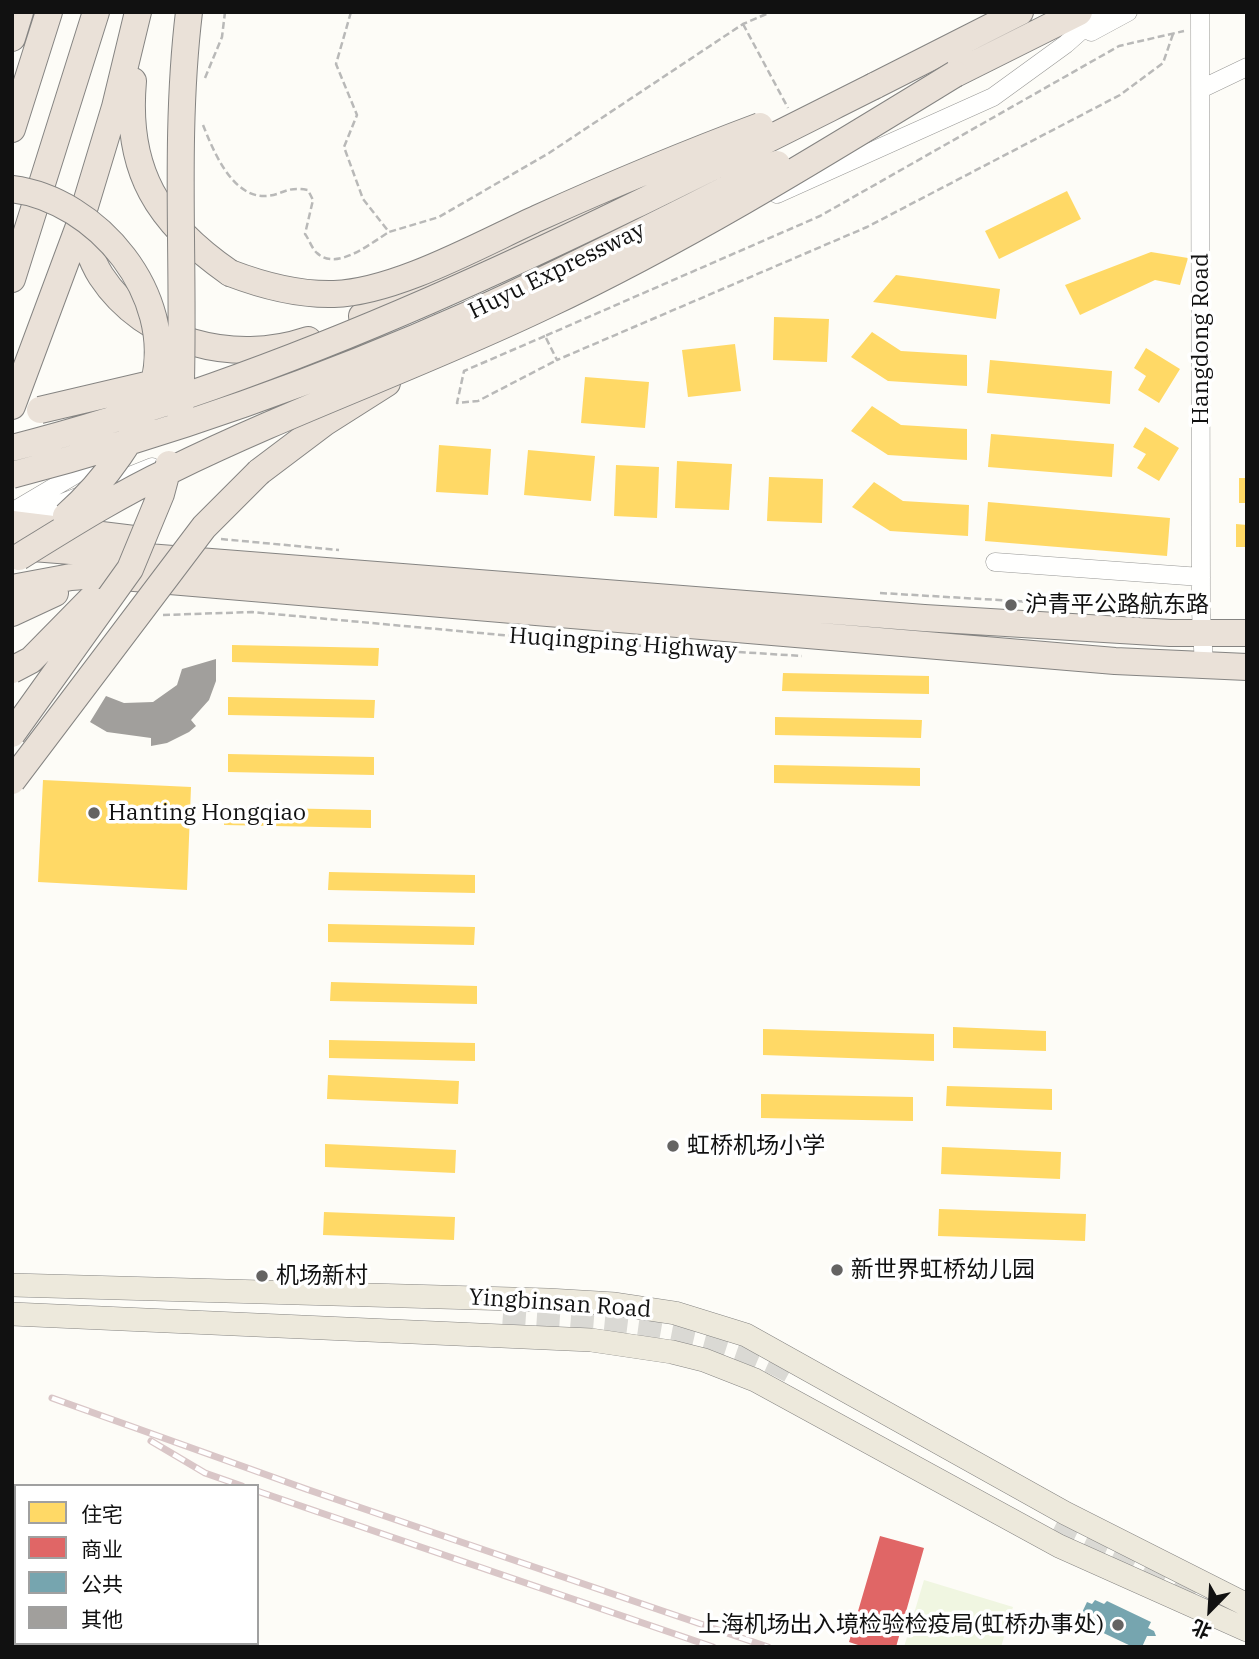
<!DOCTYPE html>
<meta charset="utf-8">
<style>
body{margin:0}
#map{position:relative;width:1259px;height:1659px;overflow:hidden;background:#fdfcf7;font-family:"IBM Plex Serif","Noto Sans SC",serif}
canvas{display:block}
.frame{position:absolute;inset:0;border:14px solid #111;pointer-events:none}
.legend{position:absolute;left:14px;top:1484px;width:245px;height:161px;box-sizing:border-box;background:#fff;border:2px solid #a0a0a0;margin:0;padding:9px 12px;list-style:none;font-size:21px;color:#111}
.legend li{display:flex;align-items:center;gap:14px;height:35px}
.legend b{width:35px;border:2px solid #a0a0a0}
.north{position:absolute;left:1175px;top:1575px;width:70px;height:70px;-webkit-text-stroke:5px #fff;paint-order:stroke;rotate:204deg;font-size:19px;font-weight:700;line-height:28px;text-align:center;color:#111}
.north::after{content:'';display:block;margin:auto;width:24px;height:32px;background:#111;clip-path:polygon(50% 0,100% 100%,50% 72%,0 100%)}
</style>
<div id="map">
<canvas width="1259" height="1659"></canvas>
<div class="frame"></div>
<ul class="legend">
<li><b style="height:19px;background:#ffd966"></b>住宅</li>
<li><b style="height:19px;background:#e06666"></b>商业</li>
<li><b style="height:19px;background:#76a5af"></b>公共</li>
<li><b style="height:19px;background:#a19f9c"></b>其他</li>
</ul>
<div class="north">北</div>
</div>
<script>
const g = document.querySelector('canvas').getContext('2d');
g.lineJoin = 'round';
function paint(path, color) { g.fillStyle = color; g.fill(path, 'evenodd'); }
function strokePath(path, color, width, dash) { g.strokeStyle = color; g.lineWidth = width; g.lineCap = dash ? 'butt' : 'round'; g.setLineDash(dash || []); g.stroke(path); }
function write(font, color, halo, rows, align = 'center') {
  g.font = font + ' "IBM Plex Serif","Noto Sans SC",serif'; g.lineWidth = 7; g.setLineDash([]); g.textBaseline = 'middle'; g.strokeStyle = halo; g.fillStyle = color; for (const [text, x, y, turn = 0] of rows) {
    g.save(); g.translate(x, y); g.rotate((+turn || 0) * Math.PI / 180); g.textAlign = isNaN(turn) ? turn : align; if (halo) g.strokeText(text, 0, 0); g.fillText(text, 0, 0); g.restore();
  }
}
const pitch = new Path2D(`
 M924 1580 1013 1607 1001 1647H904Z`);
const homes = new Path2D(`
 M1067 191 1081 219 999 259 985 231Z
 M1151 252 1188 258 1180 285 1155 280 1080 315 1065 285Z
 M896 275 1000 289 996 319 873 302Z
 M774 317 829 319 827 362 773 360Z
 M872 332 901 351 967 355V386L888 381 851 357Z
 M735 344 741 391 688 397 682 350Z
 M1146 348 1180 369 1159 403 1138 390 1146 376 1134 368Z
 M990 360 1112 371 1110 404 987 393Z
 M585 377 649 382 645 428 581 423Z
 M872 406 901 425 967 429V460L888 455 851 431Z
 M1145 427 1179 448 1159 481 1137 468 1146 454 1133 447Z
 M991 434 1114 444 1112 477 988 467Z
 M439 445 491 449 488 495 436 492Z
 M528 450 595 456 591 501 524 495Z
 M677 461 732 464 729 510 675 508Z
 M616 465 659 467 657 518 614 516Z
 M769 477 823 479 822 523 767 521Z
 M1239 478H1247V503H1239Z
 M874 482 903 501 969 505 968 536 890 531 852 507Z
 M988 502 1170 518 1167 556 985 541Z
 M1236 524 1247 525V547H1236Z
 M232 645 379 648 378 666 232 662Z
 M783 673 929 676V694L782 691Z
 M228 697 375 700 374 718 228 715Z
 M775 717 922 720 921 738 775 735Z
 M228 754 374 757V775L228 772Z
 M774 765 920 768V786L774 783Z
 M43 780 191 787 187 890 38 882Z
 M225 807 371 810V828L224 825Z
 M329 872 475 875V893L328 890Z
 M328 924 475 927 474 945 328 942Z
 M331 982 477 986V1004L330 1001Z
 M953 1027 1046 1031V1051L953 1048Z
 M763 1029 934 1034V1061L763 1055Z
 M329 1040 475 1043V1061L329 1058Z
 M328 1075 459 1081 458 1104 327 1099Z
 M947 1086 1052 1089V1110L946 1106Z
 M761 1094 913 1097V1121L761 1118Z
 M325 1144 456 1150 455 1173 325 1167Z
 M942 1147 1061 1152 1060 1179 941 1174Z
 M939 1209 1086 1214 1085 1241 938 1236Z
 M324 1212 455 1217 454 1240 323 1235Z`);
const shops = new Path2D(`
 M880 1536 924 1548 896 1647H864L849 1642Z
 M108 1643H121L125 1647H104Z`);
const public = new Path2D(`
 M1095 1600 1104 1604 1107 1601 1151 1622 1148 1628 1154 1631 1156 1636H1147L1142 1647H1133L1078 1621 1087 1602 1092 1604Z`);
const building = new Path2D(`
 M216 659V681L209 700 191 720 196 726 189 732 167 743 151 746V738L107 732 90 722 106 696 124 703 153 702 177 685 182 669Z`);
const majorTunnel = new Path2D(`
 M503 1314C602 1321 702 1323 791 1372
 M1055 1526 1127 1561
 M1115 1551 1247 1617`);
const path = new Path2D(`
 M351 12 336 64 357 115 344 147 363 199 389 232 439 217 549 153 743 24 771 12
 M743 24 788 108
 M1173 34 1163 63 1120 95 867 227 557 360 545 336 820 216 1119 46 1184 31
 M205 78 222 37 225 12
 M203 125C213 150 232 198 266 196 284 195 284 186 308 190L313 200 305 234C309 239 312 249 317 253 337 272 372 242 389 232
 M545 336 464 371 457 403 478 401 557 360
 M221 539 339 550
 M880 593 1184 611
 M163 615 252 612 567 641 802 656`);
const minor = new Path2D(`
 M1200 12 1201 612 1204 665
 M1091 32 1128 12
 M1201 89 1247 67
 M777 194 993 97 1066 44 1102 12
 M294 373 425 315
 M12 512 105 457
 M12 523 152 467
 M995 562 1201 577`);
const major = new Path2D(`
 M12 1285 548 1300 615 1304 675 1313 746 1335 1065 1513 1247 1605
 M12 1314 591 1340 672 1352 704 1360 755 1380 1059 1546 1247 1630`);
const highway = new Path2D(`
 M12 38 20 12
 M955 74 1079 12
 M133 81C125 171 158 223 230 273
 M874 86 1020 12
 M12 129 49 12
 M79 226C86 242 91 261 101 276 145 343 234 365 308 340
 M12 279 96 12
 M362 316 624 197
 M12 406 79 226 115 107 138 12
 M259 472 324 423 387 383
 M12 524 142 540
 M20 547 924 618 1170 633H1247
 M12 588 71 577 99 575 1115 661 1247 667
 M12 613 55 593`);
const rail = new Path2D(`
 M52 1398 306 1489 768 1647
 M151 1441 205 1473 242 1486
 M257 1491 713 1647`);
const highwayBridge = new Path2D(`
 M12 189C98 200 176 295 154 383 141 433 104 482 66 516
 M230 273C264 286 298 295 334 294 396 292 481 244 538 218 611 185 685 154 760 126
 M40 410 168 380
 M180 413C186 279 173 145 189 12
 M12 448C317 370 595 226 874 86
 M12 475C169 434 324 379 472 313 575 267 676 214 777 164
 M19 557C69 526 118 495 171 470 293 410 422 365 545 306 687 239 821 156 955 74
 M12 670 31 660 91 599
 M12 734 130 569 161 494 169 464
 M12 781 204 527 259 472`);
const markers = [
 [1011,605,7,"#646362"],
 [94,813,7,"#646362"],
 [673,1146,7,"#646362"],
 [837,1270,7,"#646362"],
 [262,1276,7,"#646362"],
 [1118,1625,7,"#646362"]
];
const streetNames = [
 ["Huyu Expressway",557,271,-26],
 ["Hangdong Road",1201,339,-90],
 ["Huqingping Highway",623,644,4],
 ["Yingbinsan Road",560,1304,4]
];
const poiNames = [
 ["沪青平公路航东路",1025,605],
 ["Hanting Hongqiao",108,813],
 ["虹桥机场小学",687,1146],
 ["新世界虹桥幼儿园",851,1270],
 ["机场新村",276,1276],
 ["上海机场出入境检验检疫局(虹桥办事处)",1104,1625,"right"]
];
paint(pitch, '#f0f6e1');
paint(homes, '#ffd966');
paint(shops, '#e06666');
paint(public, '#76a5af');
paint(building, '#a19f9c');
strokePath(majorTunnel, '#dad9d4', 23, [23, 11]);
strokePath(minor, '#979795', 19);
strokePath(major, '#858482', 24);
strokePath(highway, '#858482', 28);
strokePath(path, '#b9b9b8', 2.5, [7, 3.5]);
strokePath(minor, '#fffffe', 18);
strokePath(major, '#ede9dc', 23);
strokePath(highway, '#eae1d8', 26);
strokePath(rail, '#d9c6c7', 7);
strokePath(rail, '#fff', 4.5, [13]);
strokePath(highwayBridge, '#858482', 28, []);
strokePath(highwayBridge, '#eae1d8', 26);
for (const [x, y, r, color] of markers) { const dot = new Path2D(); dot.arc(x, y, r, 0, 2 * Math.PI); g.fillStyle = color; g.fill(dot); strokePath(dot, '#fff', 2.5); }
write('23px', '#111', '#fff', streetNames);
write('23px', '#111', '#fff', poiNames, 'left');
</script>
